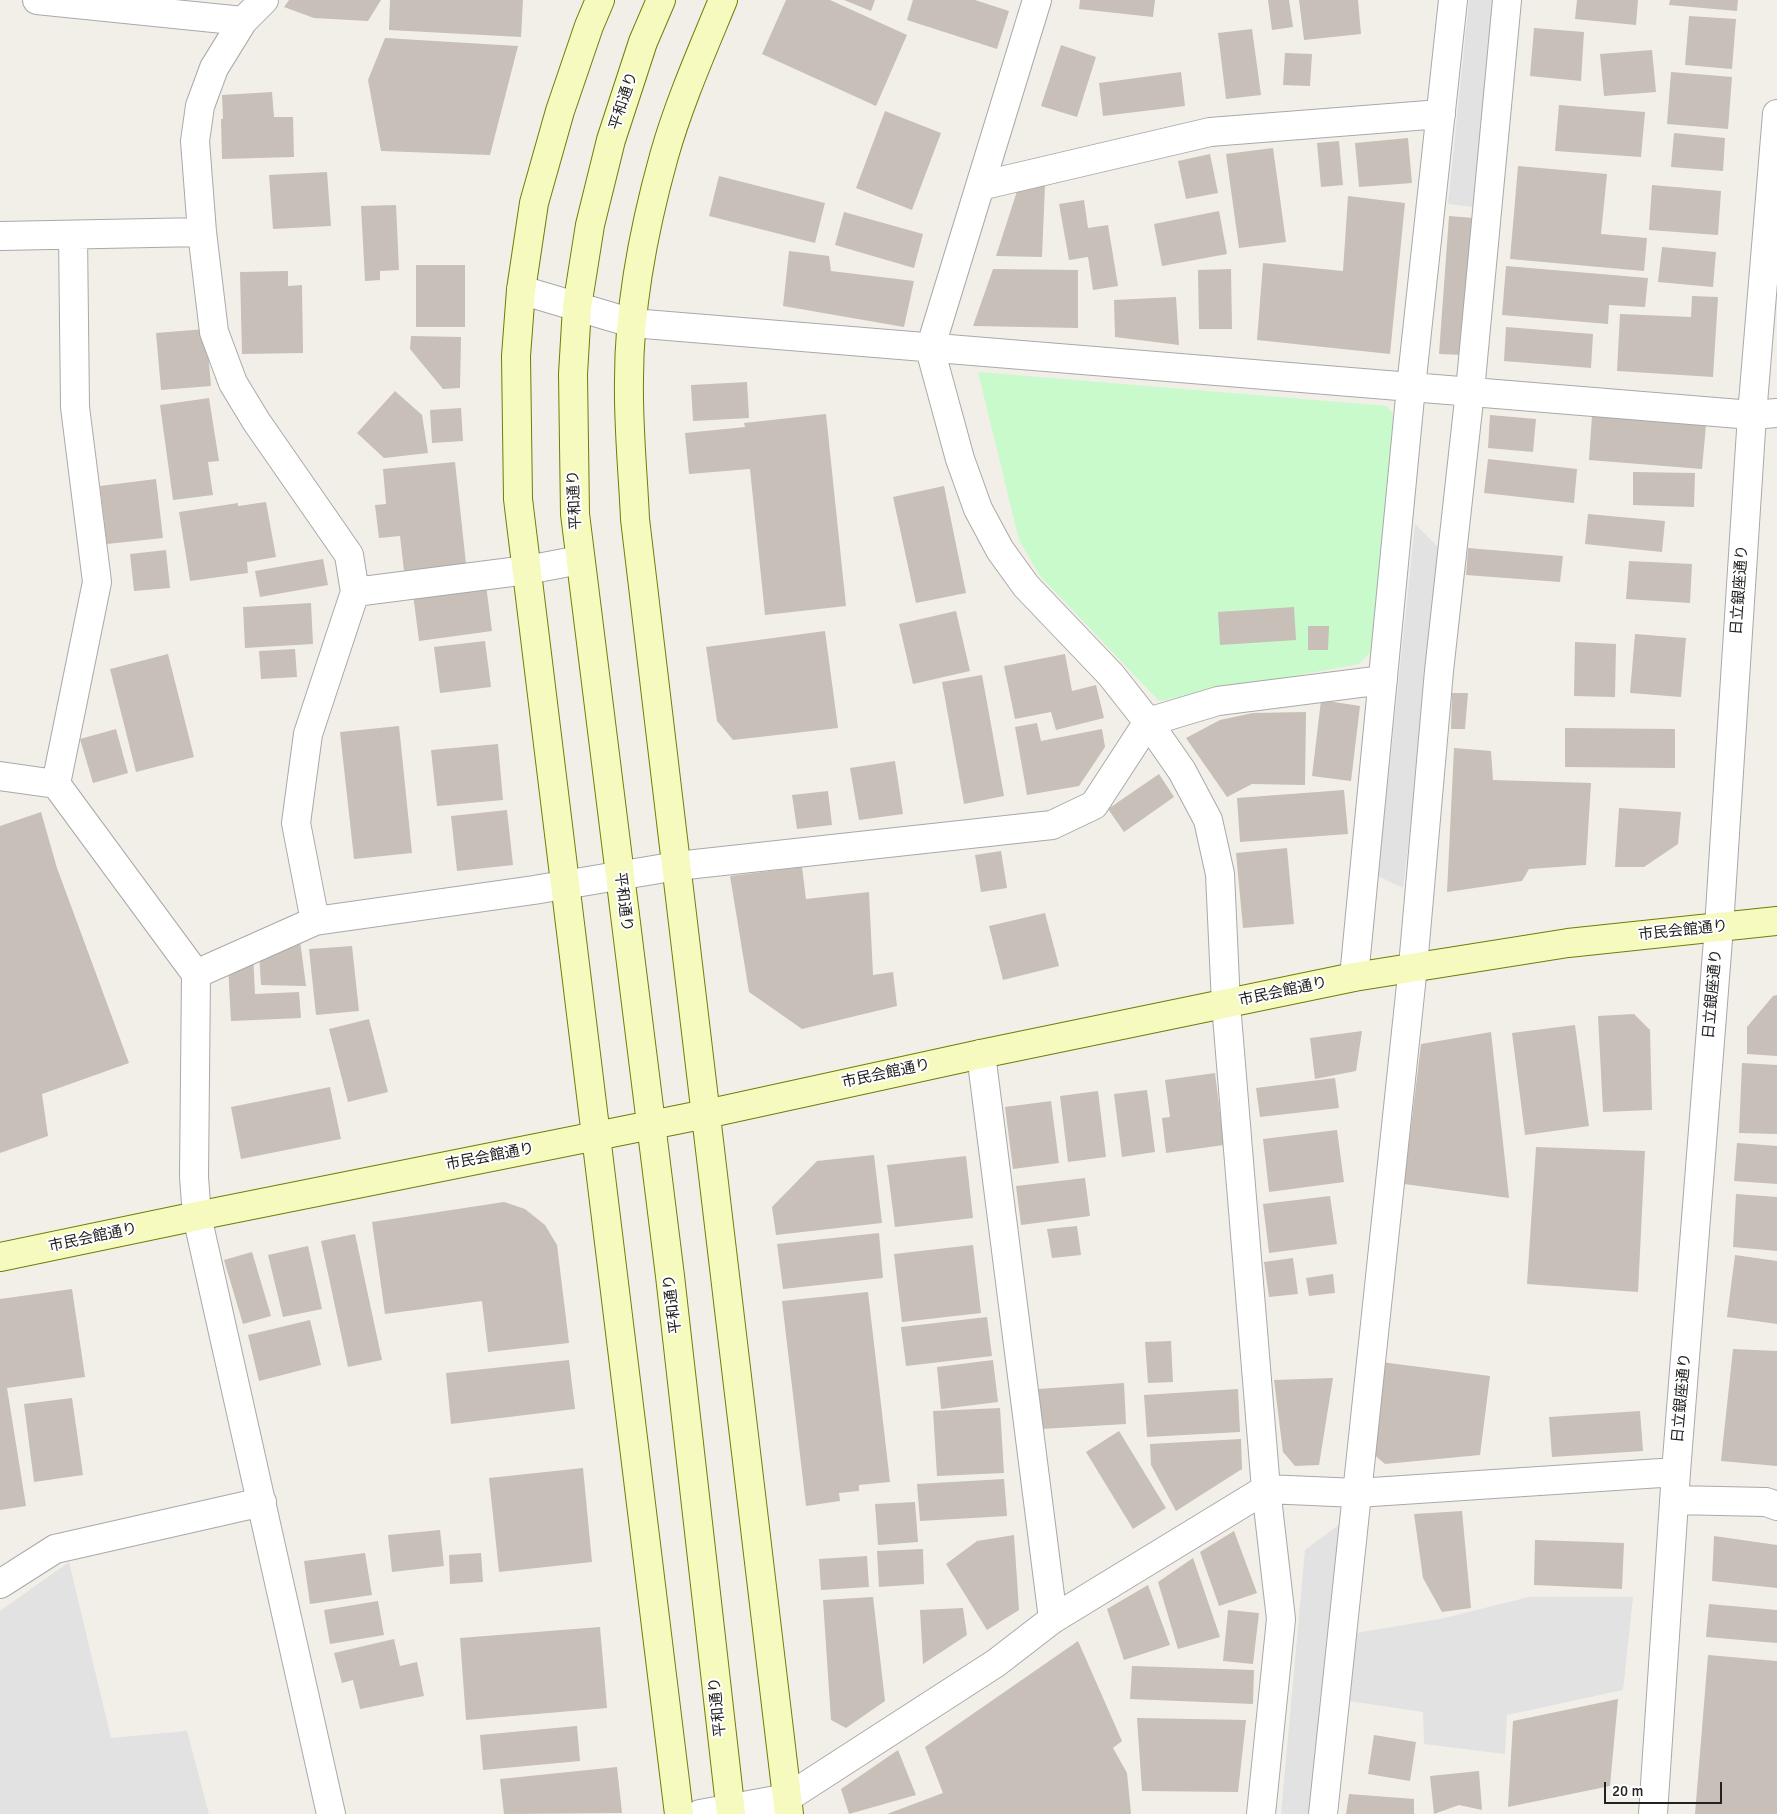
<!DOCTYPE html>
<meta charset="utf-8">
<style>
body{margin:0}
#map{position:relative;width:1777px;height:1814px;overflow:hidden;background:#f2efe9;font-family:Signika,sans-serif}
canvas{display:block}
.scale{position:absolute;left:1604px;top:1782px;width:118px;height:22px;box-sizing:border-box;border:2px solid #222;border-top:0;padding-left:6px;font-size:15px;line-height:18px;white-space:nowrap;color:#222;-webkit-text-stroke:4px #fff;paint-order:stroke}
</style>
<div id="map">
<canvas width="1777" height="1814"></canvas>
<div class="scale">20 m</div>
</div>
<script>
const g = document.querySelector('canvas').getContext('2d');
g.lineJoin = 'round';
function paint(path, color) { g.fillStyle = color; g.fill(path, 'evenodd'); }
function strokePath(path, color, width, dash) { g.strokeStyle = color; g.lineWidth = width; g.lineCap = dash ? 'butt' : 'round'; g.setLineDash(dash || []); g.stroke(path); }
function write(font, color, halo, rows, align = 'center') {
  g.font = font + ' Signika,"Noto Sans JP",sans-serif'; g.lineWidth = 4; g.setLineDash([]); g.textBaseline = 'middle'; g.strokeStyle = halo; g.fillStyle = color; for (const [text, x, y, turn = 0] of rows) {
    g.save(); g.translate(x, y); g.rotate((+turn || 0) * Math.PI / 180); g.textAlign = isNaN(turn) ? turn : align; if (halo) g.strokeText(text, 0, 0); g.fillText(text, 0, 0); g.restore();
  }
}
const park = new Path2D(`
 M978 372 1387 406 1401 424 1377 645 1359 664 1159 701 1040 576 1019 540Z`);
const parking = new Path2D(`
 M1469 0H1503L1482 208 1448 204Z
 M1415 524 1444 553 1403 888 1378 876Z
 M1340 1524 1312 1814H1281L1305 1550Z
 M69 1562 111 1738 187 1731 209 1814H0V1611Z
 M1529 1597H1633L1623 1690 1507 1715 1505 1754 1424 1744 1423 1712 1349 1701 1356 1633 1440 1619Z`);
const building = new Path2D(`
 M289 0H381L368 21 314 18 284 7Z
 M390 0H523L521 37 389 30Z
 M786 0H830L907 35 876 106 762 54Z
 M844 0H875L871 11Z
 M913 0H975L1009 11 997 49 907 20Z
 M1080 0H1155L1153 17 1079 9Z
 M1268 0H1289L1293 27 1272 30Z
 M1299 0H1358L1361 34 1304 40Z
 M1577 0H1638L1636 25 1575 19Z
 M1670 0H1738L1737 11 1669 5Z
 M1689 16 1736 19 1732 69 1685 65Z
 M1534 28 1584 32 1581 81 1530 76Z
 M1252 29 1261 95 1226 99 1218 33Z
 M385 38 518 46 490 155 381 151 368 80Z
 M1061 45 1096 57 1077 117 1041 106Z
 M1652 50 1656 92 1604 96 1600 54Z
 M1285 53 1312 54 1310 86 1283 85Z
 M1181 72 1185 106 1103 116 1099 83Z
 M1671 72 1732 77 1728 129 1667 124Z
 M272 92 274 117H293L294 157 222 159 221 119H223L222 95Z
 M1559 105 1645 112 1641 157 1555 151Z
 M885 111 941 133 912 210 856 188Z
 M1674 133 1725 138 1723 171 1671 167Z
 M1408 138 1412 183 1359 187 1355 143Z
 M1339 141 1343 185 1321 187 1317 143Z
 M1273 148 1286 242 1239 248 1226 154Z
 M1210 154 1218 193 1186 199 1178 161Z
 M1518 166 1607 174 1601 234 1647 238 1644 271 1510 259Z
 M327 172 331 226 273 229 269 175Z
 M719 176 825 203 815 243 709 216Z
 M1019 185H1045L1042 257 996 256Z
 M1652 185 1721 191 1718 235 1649 230Z
 M1348 196 1405 203 1390 354 1257 340 1263 263 1343 271Z
 M1084 200 1088 228 1108 225 1118 286 1093 290 1088 257 1069 260 1059 204Z
 M396 205 399 270 380 271V280L365 281 361 206Z
 M1219 211 1227 254 1162 266 1154 224Z
 M844 212 923 234 914 268 835 245Z
 M1449 216 1474 218 1465 355 1439 354Z
 M1662 247 1716 252 1713 287 1658 282Z
 M789 251 829 256 831 271 914 281 904 327 783 306Z
 M416 265H465V327H416Z
 M1506 266 1648 278 1645 307 1609 305 1608 324 1502 315Z
 M993 269 1078 270V328L973 326Z
 M1231 269 1232 329H1199L1198 270Z
 M288 271V286L302 285 303 353 242 354 240 272Z
 M1692 296 1718 297 1713 377 1617 371 1620 314 1691 317Z
 M1176 297 1179 345 1115 337 1114 300Z
 M1506 327 1593 334 1591 368 1504 361Z
 M206 329 211 386 161 390 156 333Z
 M411 336 461 337 460 388 443 389 410 349Z
 M747 382 749 418 693 421 691 385Z
 M395 391 422 415 428 453 384 458 357 433Z
 M209 398 219 461 208 462 213 495 173 500 160 405Z
 M461 408 463 441 432 443 430 410Z
 M826 414 846 606 765 615 750 469 689 474 685 433 745 427 744 423Z
 M1490 415 1536 419 1533 452 1488 448Z
 M1592 416 1706 425 1702 469 1589 460Z
 M1488 459 1577 469 1574 503 1484 493Z
 M455 462 466 564 404 571 400 536 379 538 375 505 386 504 383 469Z
 M1633 472 1695 473 1694 507 1633 505Z
 M156 479 163 538 107 544 100 486Z
 M944 486 966 593 916 603 893 497Z
 M266 502 276 557 247 562 248 573 190 581 179 512 238 503V506Z
 M1588 514 1665 521 1662 552 1585 544Z
 M1468 548 1563 556 1560 582 1466 575Z
 M166 550 170 588 134 591 130 554Z
 M323 559 328 585 260 597 255 571Z
 M1629 561 1692 564 1690 603 1626 599Z
 M486 585 492 631 419 641 413 594Z
 M311 603 313 644 245 648 243 607Z
 M1294 607 1296 640 1220 645 1218 612Z
 M956 611 970 671 913 684 899 624Z
 M1308 626H1329L1328 650H1308Z
 M825 631 838 728 733 740 717 721 706 647Z
 M1635 634 1686 638 1681 697 1630 693Z
 M485 641 491 687 440 693 434 647Z
 M1575 642 1616 644 1615 697 1574 696Z
 M295 649 297 677 261 679 259 651Z
 M168 654 194 757 136 772 110 669Z
 M1065 654 1072 691 1096 685 1104 718 1056 730 1051 712 1015 719 1004 666Z
 M982 675 1004 796 964 804 942 682Z
 M1452 693H1468L1465 729H1451Z
 M1321 700 1360 706 1351 781 1312 776Z
 M1306 712 1305 785 1252 784 1227 797 1186 738 1220 720 1253 713Z
 M1037 723 1041 741 1102 729 1105 747 1079 786 1027 795 1015 727Z
 M399 726 412 853 354 859 340 732Z
 M1565 728 1675 729V768L1565 767Z
 M116 729 128 773 93 783 80 739Z
 M498 744 503 800 437 806 431 750Z
 M1454 748 1491 751 1493 780 1591 783 1586 865 1529 869 1522 881 1447 892Z
 M895 761 903 814 859 820 850 768Z
 M1159 774 1174 797 1124 832 1108 809Z
 M1344 790 1348 834 1240 842 1237 798Z
 M828 791 832 825 797 829 792 795Z
 M1619 808 1681 812 1678 844 1644 867H1615Z
 M507 810 513 865 457 871 451 816Z
 M41 812 57 868 129 1063 42 1094 48 1136 0 1153V826Z
 M1287 848 1294 924 1243 928 1236 853Z
 M1001 851 1007 888 981 892 975 855Z
 M802 867 806 899 869 892 873 975 893 972 897 1006 802 1029 749 992 730 876Z
 M1045 913 1059 966 1003 980 989 926Z
 M299 933 306 986 261 985 259 952Z
 M352 946 359 1011 316 1015 309 949Z
 M253 954 255 994 299 992 301 1018 231 1021 228 966Z
 M1777 995V1056L1747 1054V1027L1773 996Z
 M1634 1014 1650 1030 1652 1110 1603 1112 1598 1016Z
 M369 1019 388 1092 348 1102 329 1029Z
 M1575 1025 1589 1126 1525 1135 1512 1033Z
 M1362 1031 1356 1071 1315 1079 1310 1038Z
 M1491 1032 1509 1198 1404 1184 1421 1044Z
 M1742 1063 1777 1065V1134L1739 1133Z
 M1215 1073 1224 1145 1166 1153 1162 1118 1170 1117 1165 1080Z
 M1335 1078 1339 1108 1260 1117 1256 1088Z
 M330 1087 341 1139 241 1159 231 1107Z
 M1147 1090 1155 1152 1122 1157 1114 1094Z
 M1098 1091 1106 1157 1068 1162 1060 1096Z
 M1051 1101 1059 1163 1013 1169 1005 1107Z
 M1337 1130 1344 1182 1269 1192 1263 1139Z
 M1737 1143 1777 1146V1184L1734 1181Z
 M1536 1147 1645 1151 1638 1292 1527 1284Z
 M874 1155 882 1223 776 1235 772 1207 817 1161Z
 M966 1156 973 1218 895 1227 887 1165Z
 M1085 1178 1090 1216 1021 1225 1016 1186Z
 M1736 1194 1777 1197V1251L1733 1247Z
 M1330 1196 1337 1244 1269 1253 1263 1204Z
 M504 1202 525 1209 545 1225 557 1245 569 1343 488 1352 482 1301 385 1314 372 1222Z
 M1077 1226 1081 1255 1052 1258 1047 1229Z
 M879 1233 883 1278 783 1289 777 1244Z
 M355 1234 382 1360 348 1367 321 1241Z
 M973 1245 981 1313 902 1322 894 1254Z
 M308 1246 322 1309 283 1317 268 1255Z
 M252 1252 271 1316 243 1324 224 1260Z
 M1735 1255 1777 1261V1324L1727 1317Z
 M1293 1258 1298 1294 1269 1297 1264 1262Z
 M1333 1274 1335 1293 1309 1296 1306 1278Z
 M72 1289 85 1377 7 1388 26 1506 0 1510V1299Z
 M868 1292 890 1482 859 1485V1491L839 1493 840 1501 806 1506 782 1301Z
 M987 1317 992 1356 906 1366 901 1327Z
 M310 1320 321 1365 259 1381 248 1335Z
 M1171 1341 1173 1382 1148 1383 1145 1342Z
 M1733 1349 1777 1351V1466L1721 1461Z
 M569 1360 575 1409 451 1424 446 1373Z
 M993 1360 998 1402 941 1409 937 1367Z
 M1381 1362 1490 1376 1480 1455 1385 1464 1372 1453Z
 M1333 1378 1319 1465 1295 1466 1283 1452 1274 1380Z
 M1124 1383 1126 1424 1041 1429 1038 1389Z
 M1238 1389 1240 1432 1147 1437 1144 1395Z
 M72 1398 83 1475 34 1482 24 1404Z
 M1000 1408 1004 1473 937 1476 933 1411Z
 M1640 1411 1643 1451 1552 1457 1549 1417Z
 M1119 1431 1166 1508 1133 1529 1086 1452Z
 M1241 1439 1242 1469 1176 1511 1151 1465 1150 1444Z
 M583 1468 592 1562 499 1572 489 1478Z
 M1004 1479 1007 1516 920 1521 917 1484Z
 M915 1502 918 1542 878 1545 875 1504Z
 M1462 1511 1471 1608 1442 1612 1423 1578 1414 1514Z
 M440 1530 444 1566 392 1572 388 1535Z
 M1234 1531 1257 1593 1219 1606 1200 1552Z
 M1014 1535 1019 1610 987 1630 946 1564 977 1541Z
 M1714 1536 1777 1545V1588L1712 1581Z
 M1535 1540 1624 1543 1622 1589 1534 1585Z
 M923 1549 924 1584 879 1587 877 1551Z
 M365 1553 372 1595 310 1604 304 1561Z
 M481 1553 483 1582 450 1584 449 1555Z
 M867 1556 869 1587 821 1590 819 1559Z
 M1193 1558 1220 1637 1178 1649 1158 1582Z
 M1148 1585 1170 1645 1124 1660 1107 1609Z
 M873 1597 885 1701 846 1728 831 1720 823 1600Z
 M378 1601 384 1635 330 1644 324 1610Z
 M1709 1604 1777 1610V1643L1706 1637Z
 M963 1608 967 1635 923 1664 920 1610Z
 M1228 1610 1259 1613 1253 1664 1223 1661Z
 M600 1627 607 1708 466 1720 460 1638Z
 M394 1639 400 1666 417 1662 424 1696 360 1709 353 1680 342 1683 334 1653Z
 M1078 1641 1122 1741 1113 1748 1127 1773 1131 1814H887L943 1793 925 1747Z
 M1708 1655 1777 1661V1814H1695Z
 M1132 1666 1254 1670 1253 1704 1130 1699Z
 M1618 1699 1610 1786 1508 1807 1513 1721Z
 M1137 1718 1246 1720 1238 1792 1142 1791Z
 M577 1726 580 1761 483 1770 480 1735Z
 M1374 1735 1416 1742 1410 1781 1368 1774Z
 M898 1750 916 1795 849 1814 841 1789Z
 M617 1767 622 1813 504 1814 500 1779Z
 M1479 1771 1482 1810 1459 1805 1434 1814 1430 1776Z
 M1349 1794 1414 1799V1814H1346Z`);
const street = new Path2D(`
 M37 0 243 21
 M264 0 243 21 214 68 200 106 195 141 202 232 214 332 233 383 256 421 349 555 355 592 308 734 296 823 315 921
 M1037 0 930 349 960 459 978 509 1000 550 1026 586 1111 675 1148 722 1182 771 1208 820 1220 874 1226 1004 1266 1489 1281 1619 1261 1814
 M980 186 1210 132 1441 114
 M0 236 202 232
 M521 290 632 323 1752 415 1777 413
 M355 592 527 570 580 560
 M0 776 56 784 196 974 194 1177 197 1216 331 1814
 M56 784 97 582 75 407 73 235
 M196 974 315 921 534 890 677 866 1052 825 1094 805 1148 722 1218 701 1383 680
 M1354 977 1411 387 1453 0
 M981 1054 1053 1619
 M1674 1500 1766 1502 1777 1506
 M0 1584 55 1549 262 1502
 M700 1814 787 1798 996 1663 1053 1619 1266 1489 1357 1493 1676 1472
 M1323 1814 1413 966 1439 671 1470 391 1507 0
 M1653 1814 1676 1472 1719 927 1752 415 1777 114`);
const secondary = new Path2D(`
 M600 0 589 26 560 111 534 203 521 290 516 356 518 499 679 1814
 M661 0 643 42 611 140 590 225 577 307 573 374 575 514 670 1276 731 1814
 M723 0C702 51 679 103 664 156 644 228 629 304 629 379 628 426 633 473 635 519L789 1814
 M0 1257 197 1216 706 1114 981 1054 1354 977 1568 943 1777 921`);
const streetNames = [
 ["平和通り",624,101,-72],
 ["平和通り",575,500,-93],
 ["日立銀座通り",1740,590,-86],
 ["平和通り",623,902,83],
 ["市民会館通り",1683,931,-6],
 ["市民会館通り",1283,992,-12],
 ["日立銀座通り",1713,994,-85],
 ["市民会館通り",886,1074,-12],
 ["市民会館通り",490,1157,-11],
 ["市民会館通り",93,1238,-12],
 ["平和通り",673,1304,-97],
 ["日立銀座通り",1682,1398,-85],
 ["平和通り",718,1707,-96]
];
paint(park, '#c8facc');
paint(parking, '#e2e2e2');
paint(building, '#c7bfb8');
strokePath(street, '#a9a9a9', 30);
strokePath(secondary, '#707d05', 30);
strokePath(street, '#fff', 28);
strokePath(secondary, '#f7fabf', 28);
write('15px', '#222', '#fff', streetNames);
</script>
